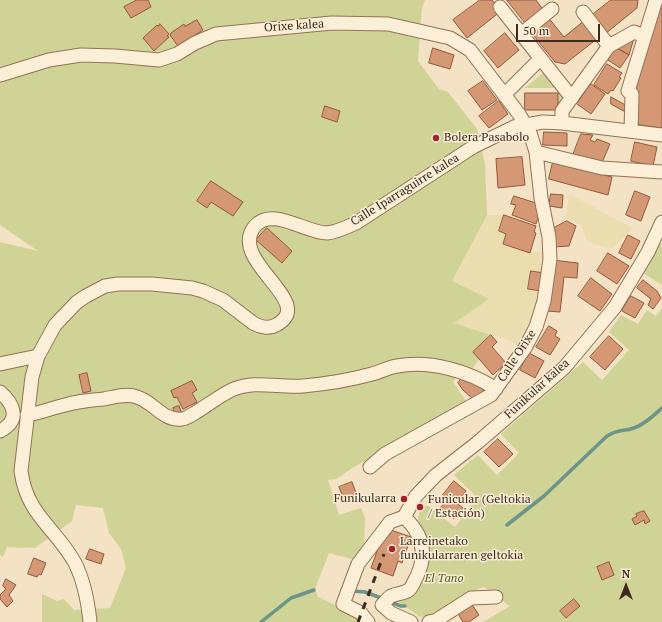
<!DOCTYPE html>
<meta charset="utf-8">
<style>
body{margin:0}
#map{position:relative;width:662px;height:622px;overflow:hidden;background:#f3e2c3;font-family:"PT Serif",serif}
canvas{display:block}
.north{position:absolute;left:606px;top:566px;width:40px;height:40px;-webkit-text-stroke:3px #f9ecd4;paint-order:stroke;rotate:0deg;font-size:11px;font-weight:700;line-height:16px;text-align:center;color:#3e2b1d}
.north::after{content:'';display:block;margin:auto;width:14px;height:18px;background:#3e2b1d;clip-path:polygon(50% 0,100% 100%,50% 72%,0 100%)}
.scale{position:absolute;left:516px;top:24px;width:84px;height:18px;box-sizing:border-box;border:2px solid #3e2b1d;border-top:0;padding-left:5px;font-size:12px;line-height:14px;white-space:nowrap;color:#3e2b1d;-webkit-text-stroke:3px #f9ecd4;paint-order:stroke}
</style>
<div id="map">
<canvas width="662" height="622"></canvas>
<div class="north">N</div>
<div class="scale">50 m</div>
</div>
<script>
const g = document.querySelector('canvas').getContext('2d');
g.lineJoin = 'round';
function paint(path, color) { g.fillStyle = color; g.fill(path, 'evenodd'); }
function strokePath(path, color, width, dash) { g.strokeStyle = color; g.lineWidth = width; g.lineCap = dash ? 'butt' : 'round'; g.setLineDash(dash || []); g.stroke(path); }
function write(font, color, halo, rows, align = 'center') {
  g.font = font + ' "PT Serif",serif'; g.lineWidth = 3; g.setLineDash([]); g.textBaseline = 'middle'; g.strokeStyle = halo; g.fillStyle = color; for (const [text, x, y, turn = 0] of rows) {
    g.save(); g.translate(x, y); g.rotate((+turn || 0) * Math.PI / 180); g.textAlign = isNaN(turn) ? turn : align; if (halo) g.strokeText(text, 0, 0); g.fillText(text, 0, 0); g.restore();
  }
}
const farmland = new Path2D(`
 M569 194 633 228 612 249 588 242 581 225 566 218Z
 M487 215H504L499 231 506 234 503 244 529 253 544 251V273L531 271 528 289 542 291 532 319 518 345 509 340 454 323 452 281Z`);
const green = new Path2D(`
 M0 0H425L422 8 418 61 439 89 448 92 477 129 485 164 487 215 452 281 489 299 454 323 491 335 473 352 479 359 470 373 462 370 453 382 468 404 354 467 336 479 328 480 339 515 361 508 365 518 364 549 352 559 329 553 315 589 318 597 344 609 363 622H42V594L57 601 64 599 74 610 110 608 126 568 121 549 109 533 103 508 76 505 72 521 35 548 7 547 3 557 0 555V242L38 251 0 225Z
 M544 72 558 88 564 100 558 110V88H525Z
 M658 243 662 245V285L643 273Z
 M662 308V622H483L510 606 484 587 463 595 434 615 420 617 395 599 410 591 420 529 418 519 421 505 430 507 455 527 477 497 454 475 478 455 497 475 519 453 501 434 583 362 602 380 629 350 609 332 621 315 638 324 647 310 656 316Z`);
const stream = new Path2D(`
 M507 525 544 496 607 436C620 428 623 432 634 428 645 424 653 416 662 408
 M353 591 365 592 384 599
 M390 602 401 606H405
 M261 622 291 598 314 590`);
const building = new Path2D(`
 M137 0H148L151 7 131 18 124 7Z
 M480 0H492L501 11 467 38 453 20Z
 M507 0H536L544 11 527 25Z
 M611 0H638L637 8 605 34 591 16Z
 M662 3V128L633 124 634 92Z
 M547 16 564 37 585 20 598 38 565 64 555 62 530 31Z
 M197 20 203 30 178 46 170 35 171 33 184 24 185 26Z
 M160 24 169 34 167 36 169 37 154 51 143 38 157 25 158 26Z
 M505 33 519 50 498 68 484 51Z
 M634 38 629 55 617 48Z
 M433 48 454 55 450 69 429 63Z
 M617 48 629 55 620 68 608 60Z
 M607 64 622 73 619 77 621 78 613 91 611 90 608 94 594 85Z
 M483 81 497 100 482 110 468 91Z
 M591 84 605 94 591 114 577 104Z
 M525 93H558V110H525Z
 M611 97 629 107V114L611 104Z
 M499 101 508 114 489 128 479 116Z
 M325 106 340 111 337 122 322 117Z
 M544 132 567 133V146L543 145Z
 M581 134 593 135 590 140 595 142 597 139 610 144 601 165 573 155Z
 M635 142 657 147 653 166 631 161Z
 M522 157 525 185 498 188 496 159Z
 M553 162 612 177 608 195 549 179Z
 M211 181 243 202 233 216 211 202 207 208 197 201Z
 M635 191 650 197 641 221 626 215Z
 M551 194 563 195 562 208 549 206Z
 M514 196 542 205 536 224 512 215 516 205 511 204Z
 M504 215 536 226 534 232 536 233 530 253 503 244 506 234 499 231Z
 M567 221 576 226 569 246 553 247 552 229Z
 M267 228 292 251 282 263 256 240Z
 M628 235 640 241 631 259 619 253Z
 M608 253 629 266 617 284 597 271Z
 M552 260 578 263 577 278 564 277 560 312 547 311Z
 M531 271 544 273 542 291 528 289Z
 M591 278 612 294 600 311 578 296Z
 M643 280 657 291 661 298 653 309 648 305 651 299 637 288Z
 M631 296 644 303 635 318 622 311Z
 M549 326 557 331 555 336 560 339 550 355 536 347Z
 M491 335 497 342 492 347 506 363 493 375 473 352Z
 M609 336 623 349 605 370 590 357Z
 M529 353 544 361 535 378 520 370Z
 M87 373 91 391 83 393 79 375Z
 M462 378 474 381 485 392 475 401 463 390 458 383Z
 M192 381 197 390 192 393 197 402 183 409 177 397 174 398 171 391Z
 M179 406 182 414 175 416 173 408Z
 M498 439 513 454 499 467 484 452Z
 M454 481 466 491 457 503 463 508 454 519 440 508 448 499 443 495Z
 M352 482 358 498 345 503 339 487Z
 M644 511 650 521 645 524 644 520 635 525 632 519 637 516 636 514Z
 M391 530 411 537 402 563 398 561 393 576 371 568 384 532 390 534Z
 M90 549 104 554 101 564 86 559Z
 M34 558 46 563 41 575 39 574 37 577 28 574Z
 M609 562 614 575 602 580 597 567Z
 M6 579 16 585 9 595 13 601 7 607 0 599V595L6 589 3 586Z
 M574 599 580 606 566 618 560 611Z
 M471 603 479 615 469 622H463L457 612Z`);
const minor = new Path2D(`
 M500 7 572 98
 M583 12 609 46
 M521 34 552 9
 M0 75 49 60 81 55 115 56 159 60 177 54 195 43 216 34 332 23 388 24 450 38 470 50 519 114 530 133 536 152 541 198 549 237 550 259 544 301 536 327 525 348 491 395 385 454 370 467
 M504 95 540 59
 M562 123V111L609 46 634 32 644 36
 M631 131 632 94 628 91 656 0
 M536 152 602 168 662 172
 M0 364 38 356
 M0 392C14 404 21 420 0 431
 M27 415C40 413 52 408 65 405 78 401 91 400 104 399 114 397 127 393 137 397 154 402 162 421 182 419 192 418 220 394 234 389 255 380 280 388 303 386 325 384 350 380 372 374 380 372 389 367 397 366 430 360 469 371 496 389
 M404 517 416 496 436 475 477 443 564 368 615 307 648 252 662 222
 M404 517C423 534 427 554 417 576 414 581 413 586 409 590 403 594 397 593 391 596 388 598 385 602 382 605L391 613 411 622
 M90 622C88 602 84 581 75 563 56 528 27 516 21 471L32 377 38 356 55 325 77 302 86 296 105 286 118 284H152L192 288 203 291 223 300 253 323C260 327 269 329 276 325 319 302 226 261 255 226 272 206 306 233 327 233 337 232 347 227 356 223L473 147 514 127 543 122 562 123 662 135
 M368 622 361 613 343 604 358 564 390 522 404 517
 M429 622 435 621 471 598 496 597`);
const rail = new Path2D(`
 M358 622 384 554`);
const markers = [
 [436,138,4,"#a62029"],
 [404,499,4,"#a62029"],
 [420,507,4,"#a62029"],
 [392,549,4,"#a62029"]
];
const streetNames = [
 ["Orixe kalea",294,26,-4],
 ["Calle Iparraguirre kalea",405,190,-32],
 ["Calle Orixe",517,356,-57],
 ["Funikular kalea",537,389,-42]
];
const poiNames = [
 ["Bolera Pasabolo",444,138],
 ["Funikularra",396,499,"right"],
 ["Funicular (Geltokia",428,500],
 ["/ Estación)",428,514],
 ["Larreinetako",400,542],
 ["funikularraren geltokia",400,556]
];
const parkNames = [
 ["El Tano",444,579]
];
paint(farmland, '#eaddb0');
paint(green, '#cfd396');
strokePath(stream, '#6b9588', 3.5);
paint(building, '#d59875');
strokePath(building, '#92583a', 1);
strokePath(minor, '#907257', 15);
strokePath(minor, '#fcefd8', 13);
strokePath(rail, '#3e2b1d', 3, [7, 7]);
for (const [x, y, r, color] of markers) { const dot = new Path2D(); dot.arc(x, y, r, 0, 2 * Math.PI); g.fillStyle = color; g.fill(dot); strokePath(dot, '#f9ecd4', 1.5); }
write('12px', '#3e2b1d', '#f9ecd4', streetNames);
write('12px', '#3e2b1d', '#f9ecd4', poiNames, 'left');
write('italic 12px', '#515d21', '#f9ecd4', parkNames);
</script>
